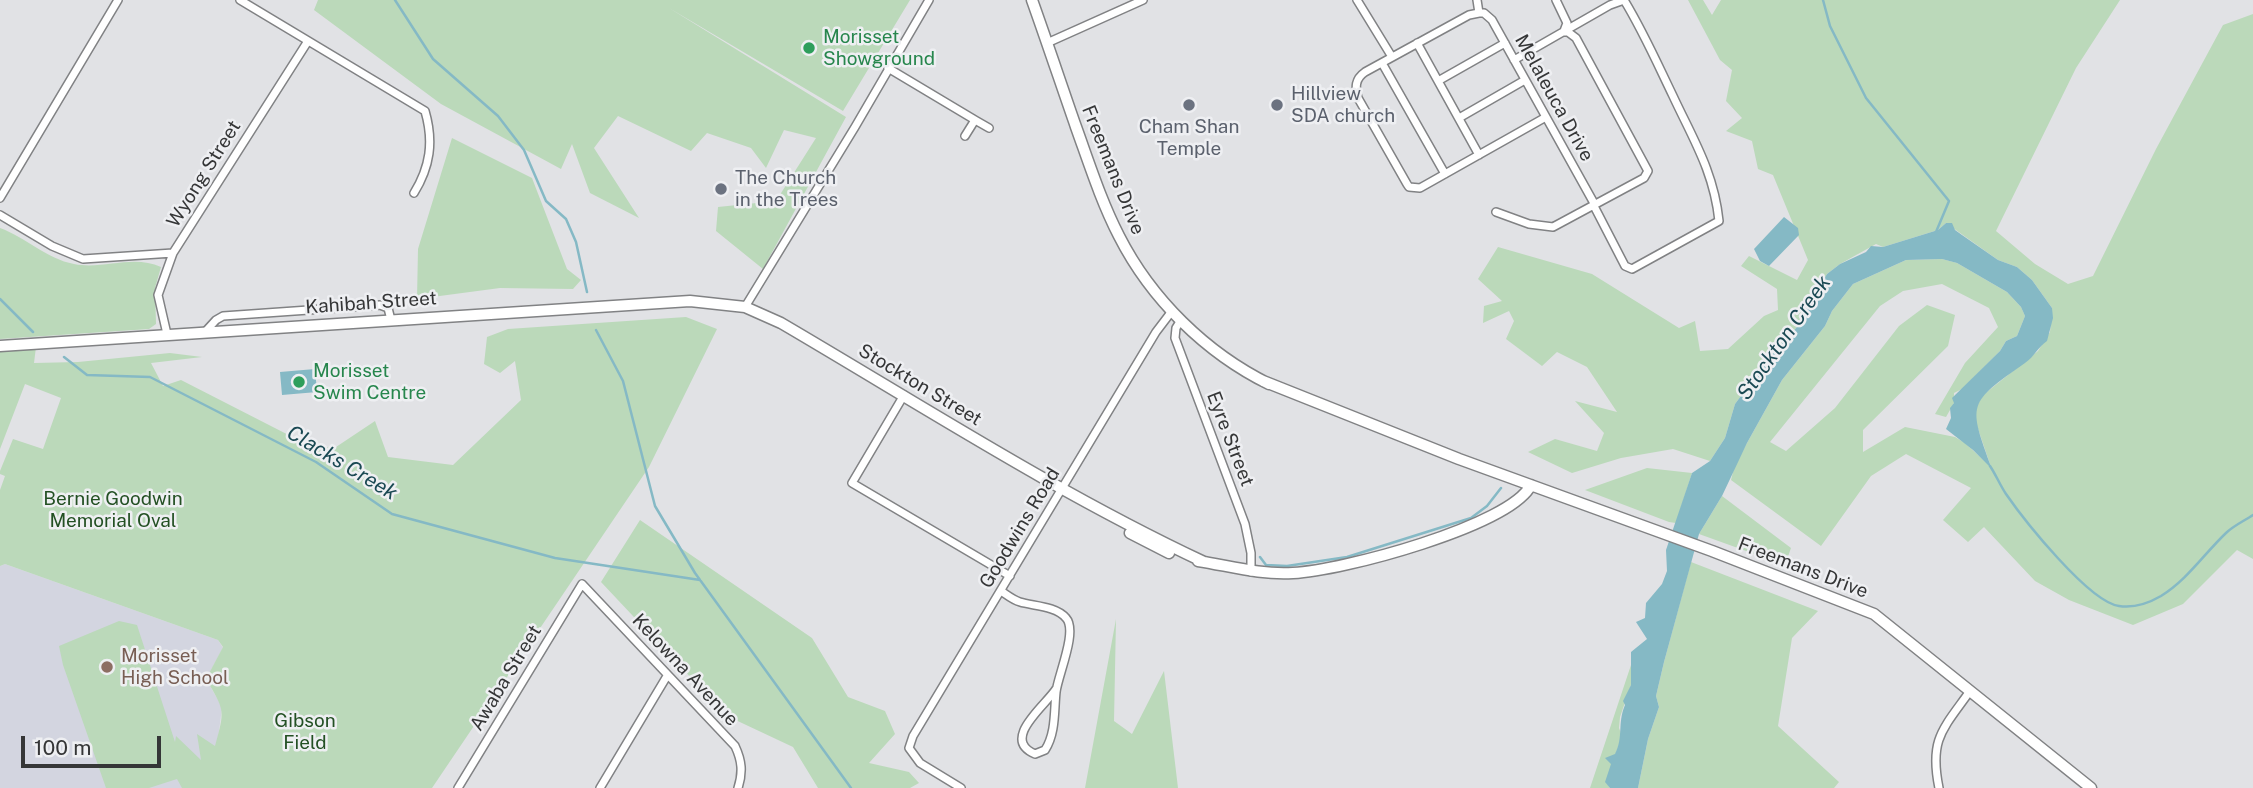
<!DOCTYPE html>
<style>
body{margin:0}
#map{position:relative;width:2253px;height:788px;overflow:hidden;background:#e1e2e5;font-family:"Public Sans",sans-serif}
canvas{display:block}
.scale{position:absolute;left:21px;top:736px;width:140px;height:32px;box-sizing:border-box;border:4px solid #353637;border-top:0;padding-left:9px;font-size:21px;line-height:24px;white-space:nowrap;color:#353637;-webkit-text-stroke:5px #eeeff2;paint-order:stroke}
</style>
<div id="map">
<canvas width="2253" height="788"></canvas>
<div class="scale">100 m</div>
</div>
<script>
const g = document.querySelector('canvas').getContext('2d');
g.lineJoin = 'round';
function paint(path, color) { g.fillStyle = color; g.fill(path, 'evenodd'); }
function strokePath(path, color, width, dash) { g.strokeStyle = color; g.lineWidth = width; g.lineCap = dash ? 'butt' : 'round'; g.setLineDash(dash || []); g.stroke(path); }
function write(font, color, halo, rows, align = 'center') {
  g.font = font + ' "Public Sans",sans-serif'; g.lineWidth = 5; g.setLineDash([]); g.textBaseline = 'middle'; g.strokeStyle = halo; g.fillStyle = color; for (const [text, x, y, turn = 0] of rows) {
    g.save(); g.translate(x, y); g.rotate((+turn || 0) * Math.PI / 180); g.textAlign = isNaN(turn) ? turn : align; if (halo) g.strokeText(text, 0, 0); g.fillText(text, 0, 0); g.restore();
  }
}
const built = new Path2D(`
 M5 564 218 640 223 648 206 679 222 707 212 788H0V566Z`);
const green = new Path2D(`
 M318 0H910L843 111 669 8 846 117 763 269 716 231 718 207 776 201 816 138 784 130 766 168 751 148 707 133 691 151 618 116 594 148 639 218 590 193 572 144 561 169 441 104 314 10Z
 M1688 0H1703L1712 15 1721 0H2120L2076 68 1996 231 2035 264 2068 284 2093 276 2156 149 2223 25 2253 14V559L2237 550 2183 604 2133 625 2069 600 2035 581 1984 527 1968 542 1943 520 1971 488 1906 454 1871 476 1821 546 1731 480 1734 468 1747 443 1782 380 1825 326 1832 311 1853 284 1906 260 1942 259 1957 263 2007 292 2021 307 2025 316 2017 336 2006 341 2000 351 1962 389 1954 393V403L1946 417 1935 414 1965 363 1998 327 1989 308 1942 284 1903 291 1880 306 1770 442 1786 451 1835 408 1899 326 1927 305 1955 315 1948 346 1863 430V452L1905 427 1955 437 1965 443 1991 467 1976 423 1975 409 1983 395 2038 351 2050 332 2052 308 2032 280 2017 267 1998 260 1946 223 1938 230 1883 247 1876 244 1840 264 1827 274 1803 314 1798 326 1769 358 1735 404 1725 438 1710 461 1673 449 1621 458 1572 473 1528 452 1555 439 1597 451 1604 433 1575 401 1617 412 1587 367 1557 352 1542 366 1506 339 1514 321 1509 311 1483 323 1484 306 1502 301 1478 279 1498 247 1592 274 1679 328 1695 321 1700 351 1728 349 1764 316 1778 310 1777 289 1741 266 1749 256 1797 280 1808 260 1773 175 1758 169 1752 141 1726 131 1742 118 1726 101 1732 70 1720 60Z
 M452 138 532 178 567 269 581 280 573 289 500 288 417 299 418 249Z
 M0 228C25 237 47 259 74 264 103 270 133 254 161 267L155 288 156 324 149 329 0 339Z
 M686 317 717 329 649 467 432 788H182L177 779 149 788H106L63 665 59 646 119 621 137 625 175 742 176 736 201 760 197 734 215 746C225 710 225 711 206 679L223 647 218 640 5 564 0 566V490L5 476 0 474V471L13 439 43 449 61 398 25 384 0 449V351L36 347 34 363 78 362 170 353 202 357 151 363 163 386 181 380 312 447H336L375 421 388 457 453 465 521 400 515 361 500 373 484 364 487 337 508 329Z
 M1647 468 1692 473 1676 523 1669 522 1585 490Z
 M1722 496 1791 548 1785 565 1699 534Z
 M640 520 812 638 848 697 885 711 895 734 869 763 909 772 919 783 910 788H818L793 747 727 716 601 582Z
 M1691 562 1818 611 1792 638 1778 726 1839 782 1834 788H1638L1648 739 1659 707 1656 696 1664 662Z
 M1116 619 1114 721 1132 734 1164 671 1178 788H1085Z
 M1631 665V685L1620 717 1619 728 1622 736 1606 782 1610 788H1590Z`);
const water = new Path2D(`
 M1784 217 1798 228 1799 235 1769 266 1760 261 1754 249Z
 M1946 223H1952L1955 230 1962 235 1998 260 2017 267 2032 280 2052 308 2053 318 2047 341C2038 347 2034 357 2025 363 1967 404 1968 403 1992 469L1973 450 1946 429 1951 418 1950 408 1954 403 1952 398 2000 351 2006 341 2017 336 2025 316 2021 307 2007 292 1957 263 1942 259 1906 260 1853 284 1832 311 1825 326 1782 380 1747 443 1722 496 1699 534 1664 662 1656 696 1659 707 1648 739 1638 788H1610L1605 782 1611 764 1605 758 1615 754C1624 736 1617 724 1625 705L1623 701 1631 685V652L1647 639 1636 622 1645 618 1646 603 1662 584 1667 571 1666 550 1692 473 1710 461 1725 438 1735 404 1769 358 1798 326 1803 314 1827 274 1840 264 1866 252 1871 246 1883 247 1938 230Z
 M315 369 317 392 282 395 280 372Z`);
const stream = new Path2D(`
 M395 0 433 59 498 116 524 150 546 201 566 219 576 242 587 292
 M1823 0 1830 26 1866 98 1949 201 1936 232
 M0 299 33 332
 M596 330 623 381 655 506 695 573 851 788
 M64 357 87 375 150 377 316 462 392 514 555 558 700 580
 M1990 466C1996 475 2000 485 2006 494 2024 520 2089 602 2119 606 2133 608 2149 603 2161 596 2187 580 2204 554 2226 533 2233 526 2244 521 2253 515
 M1260 557 1266 565 1287 566 1347 557 1471 518 1487 506 1501 488`);
const street = new Path2D(`
 M240 0 425 111C434 142 430 167 414 193
 M1357 0 1392 57
 M1477 0 1479 13
 M1556 0 1567 23 1564 31
 M1479 13 1469 15 1365 72C1355 79 1355 87 1358 98L1407 184 1409 187 1420 188 1546 117
 M1479 13H1484L1492 20 1595 205
 M1047 43 1143 0
 M1417 43 1479 155
 M1514 60 1610 5 1624 0
 M1382 63 1445 174
 M888 68 975 120 965 136
 M1438 81 1505 43
 M1459 118 1525 80
 M975 120 989 128
 M0 198 118 0
 M1594 206 1625 266 1632 269 1719 221C1714 172 1693 139 1673 96 1657 63 1643 31 1624 0
 M1496 212 1529 224 1553 227 1644 178 1648 171 1576 38 1568 32H1563
 M0 215 52 246 83 259 173 253
 M745 307 855 127 929 0
 M1181 320 1176 328 1175 338 1245 524 1251 553V572
 M205 332 216 320 223 316 380 305 388 308 391 320
 M167 334 158 295 173 253 308 41
 M904 395 852 483 1010 576
 M1001 591C1007 595 1013 600 1020 602 1033 606 1056 606 1066 618 1078 631 1058 675 1056 692 1054 711 1056 733 1045 750L1035 754C1000 739 1046 705 1056 689
 M458 788 582 584 735 746C742 761 743 772 738 788
 M600 788 667 676
 M961 788 920 763 909 748 913 736 1156 332 1172 311
 M1939 788C1929 739 1943 729 1970 691`);
const secondary = new Path2D(`
 M1032 0C1047 42 1061 84 1076 127 1089 163 1101 201 1119 236 1151 299 1206 353 1269 384
 M0 346 690 301 745 307 781 323C921 405 1057 493 1204 562
 M1263 381 1459 459 1712 551 1874 614 2091 788
 M1130 533 1169 553
 M1198 561C1230 566 1260 575 1293 573 1341 571 1510 526 1531 485`);
const markers = [
 [809,48,7,"#2e9e5b"],
 [1189,105,7,"#6b7280"],
 [1277,105,7,"#6b7280"],
 [721,189,7,"#6b7280"],
 [299,382,7,"#2e9e5b"],
 [107,667,7,"#8d6e63"]
];
const leisureNames = [
 ["Morisset",823,37],
 ["Showground",823,59],
 ["Morisset",313,371],
 ["Swim Centre",313,393]
];
const worshipNames = [
 ["Hillview",1291,94],
 ["SDA church",1291,116],
 ["Cham Shan",1189,127,"center"],
 ["Temple",1189,149,"center"],
 ["The Church",735,178],
 ["in the Trees",735,200]
];
const streetNames = [
 ["Melaleuca Drive",1554,98,61],
 ["Freemans Drive",1113,170,68],
 ["Wyong Street",204,174,-58],
 ["Kahibah Street",371,303,-4],
 ["Stockton Street",920,385,31],
 ["Eyre Street",1230,439,69],
 ["Goodwins Road",1020,528,-59],
 ["Freemans Drive",1803,568,21],
 ["Kelowna Avenue",685,670,47],
 ["Awaba Street",506,678,-59]
];
const parkNames = [
 ["Bernie Goodwin",113,499],
 ["Memorial Oval",113,521],
 ["Gibson",305,721],
 ["Field",305,743]
];
const educationNames = [
 ["Morisset",121,656],
 ["High School",121,678]
];
const waterNames = [
 ["Stockton Creek",1784,338,-55],
 ["Clacks Creek",342,463,31]
];
paint(built, '#d3d5e0');
paint(green, '#bbd9ba');
paint(water, '#85b9c5');
strokePath(stream, '#85b9c5', 2.5);
strokePath(street, '#818284', 10);
strokePath(secondary, '#818284', 13);
strokePath(street, '#fff', 7);
strokePath(secondary, '#fff', 10);
for (const [x, y, r, color] of markers) { const dot = new Path2D(); dot.arc(x, y, r, 0, 2 * Math.PI); g.fillStyle = color; g.fill(dot); strokePath(dot, '#eeeff2', 2.5); }
write('19px', '#27864d', '#eeeff2', leisureNames, 'left');
write('19px', '#5b616d', '#eeeff2', worshipNames, 'left');
write('19px', '#353637', '#eeeff2', streetNames);
write('19px', '#235023', '#eeeff2', parkNames);
write('19px', '#785e54', '#eeeff2', educationNames, 'left');
write('italic 21px', '#1a4953', '#eeeff2', waterNames);
</script>
